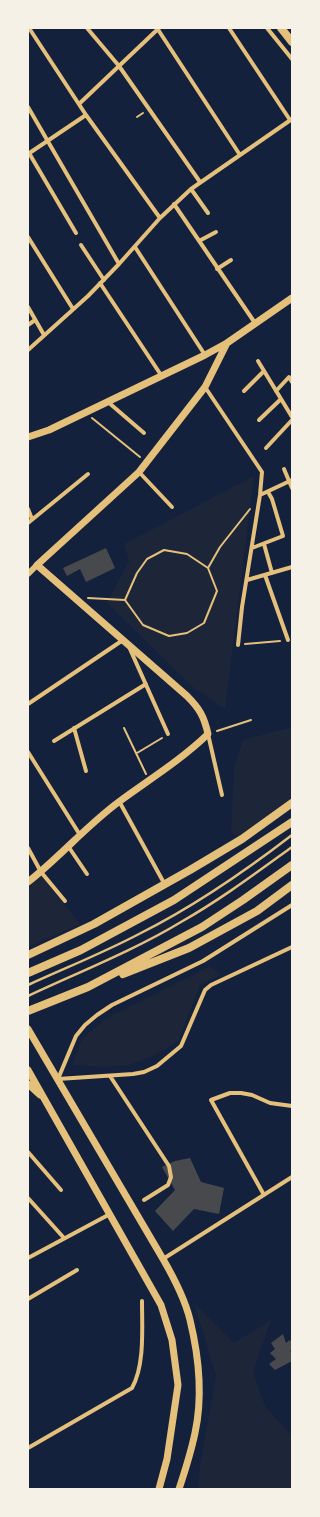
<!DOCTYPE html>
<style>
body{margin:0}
#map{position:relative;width:320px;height:1517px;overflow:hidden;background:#14213d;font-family:Spectral,serif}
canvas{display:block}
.frame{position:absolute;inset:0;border:29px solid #f6f1e7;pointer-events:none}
</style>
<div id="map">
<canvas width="320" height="1517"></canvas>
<div class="frame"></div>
</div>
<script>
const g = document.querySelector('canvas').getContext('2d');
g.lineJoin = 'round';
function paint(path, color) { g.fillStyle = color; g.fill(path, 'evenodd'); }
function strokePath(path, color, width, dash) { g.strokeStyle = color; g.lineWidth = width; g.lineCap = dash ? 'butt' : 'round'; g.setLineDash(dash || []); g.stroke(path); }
const green = new Path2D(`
 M254 476 225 709 194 688 107 603 129 561 124 544Z
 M292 727V799L243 839 231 833 234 768 243 740Z
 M41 875 80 924 28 947V887Z
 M210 966 221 975 200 985 178 1041 155 1055 129 1065 104 1067 72 1065 82 1039 105 1019Z
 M194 1303 234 1343 271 1320 253 1372 265 1406 292 1436V1489H198L200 1467 216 1375Z`);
const building = new Path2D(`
 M106 548 115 568 86 582 80 569 67 576 63 568Z
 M190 1158 201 1182 224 1188 219 1214 194 1209 173 1231 155 1211 175 1190 162 1167 175 1161Z
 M283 1334 286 1343 290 1340 292 1342V1349L290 1351 292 1353V1361L275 1370 269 1364 276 1359 270 1353 275 1349 271 1343Z`);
const path = new Path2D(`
 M137 117 143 113
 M92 418 140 457
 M164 550 187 554 208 568 217 591 204 623 187 633 169 636 143 625 125 600 137 573 147 559Z
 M208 568 220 547 250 509
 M88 598 125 600
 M245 644 280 641
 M124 728 146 774
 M217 731 251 720
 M137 753 162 738`);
const service = new Path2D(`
 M28 985C65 968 103 953 139 934 193 907 244 872 292 835
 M28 996C79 972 133 951 181 922 220 900 256 873 292 847`);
const minor = new Path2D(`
 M29 28 86 115 160 218
 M87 28 119 66 200 182
 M157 28 240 155
 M229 28 290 120
 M267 28 292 59
 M79 104 159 28
 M28 107 119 264
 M29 153 76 233
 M28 154 86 115
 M191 189 208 213
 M174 204 255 323
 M28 237 73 309
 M199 241 216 232
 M81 245 104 280
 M135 247 205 355
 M217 269 231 260
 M100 283 161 375
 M28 307 44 335
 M28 325 35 320
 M28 350 88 296 119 264 160 218 191 189 292 119
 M258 361 292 417
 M205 387 262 472 260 495 242 607 238 645
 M244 391 264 371
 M276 391 289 377 292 382
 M108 402 144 433
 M259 420 281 399
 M266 448 292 420
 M284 469 292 488
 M139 472 172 507
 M260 495 292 480
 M28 509 32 519
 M28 523 88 474
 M264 544 272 573
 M252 548 283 536 272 499 268 492
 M265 575 288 640
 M247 580 292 567
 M130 649 168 734
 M28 704 123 640
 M74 728 86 771
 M208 734 222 795
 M54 741 146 684
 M28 752 80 835
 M119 801 164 883
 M68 846 87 874
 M28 848 41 872 65 901
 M292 905 203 961 112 1005 97 1015 85 1025 76 1036 58 1079 133 1074 144 1072 157 1066 181 1046 205 990 211 985 292 947
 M110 1076 169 1166 171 1177 168 1185 144 1200
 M28 1152 61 1190
 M264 1195 211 1100 230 1093H241L252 1095 270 1103 292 1106
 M28 1198 64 1238
 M28 1258 110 1214
 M163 1259 292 1177
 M28 1299 77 1270
 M28 1448 132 1388C145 1365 142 1327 142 1301`);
const tertiary = new Path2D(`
 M28 574 37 565`);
const secondary = new Path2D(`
 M28 437 49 430 205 355 227 343 292 298
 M28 882C60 857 87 825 120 801 150 779 181 760 208 734 204 716 199 708 187 696L37 565 139 472 205 387 227 343
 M28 1029 163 1259C174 1278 185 1299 190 1320 199 1357 203 1396 195 1433 191 1452 185 1471 179 1489
 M28 1070 161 1305 172 1340 178 1385 167 1459 159 1489
 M28 1084 40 1095`);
const trunk = new Path2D(`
 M281 28 292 42
 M28 955 94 924 190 870 242 839 292 803
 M28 973 81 950 174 900 292 822
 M123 974 189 948 257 911 292 885
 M28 1011 88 987 202 927 243 900 292 865`);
paint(green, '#1d2539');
paint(building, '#48494c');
strokePath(path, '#e5c07b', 2);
strokePath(service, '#e5c07b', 2.5);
strokePath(minor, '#e5c07b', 4);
strokePath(tertiary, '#e5c07b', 6);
strokePath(secondary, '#e5c07b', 7);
strokePath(trunk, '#e5c07b', 8);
</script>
